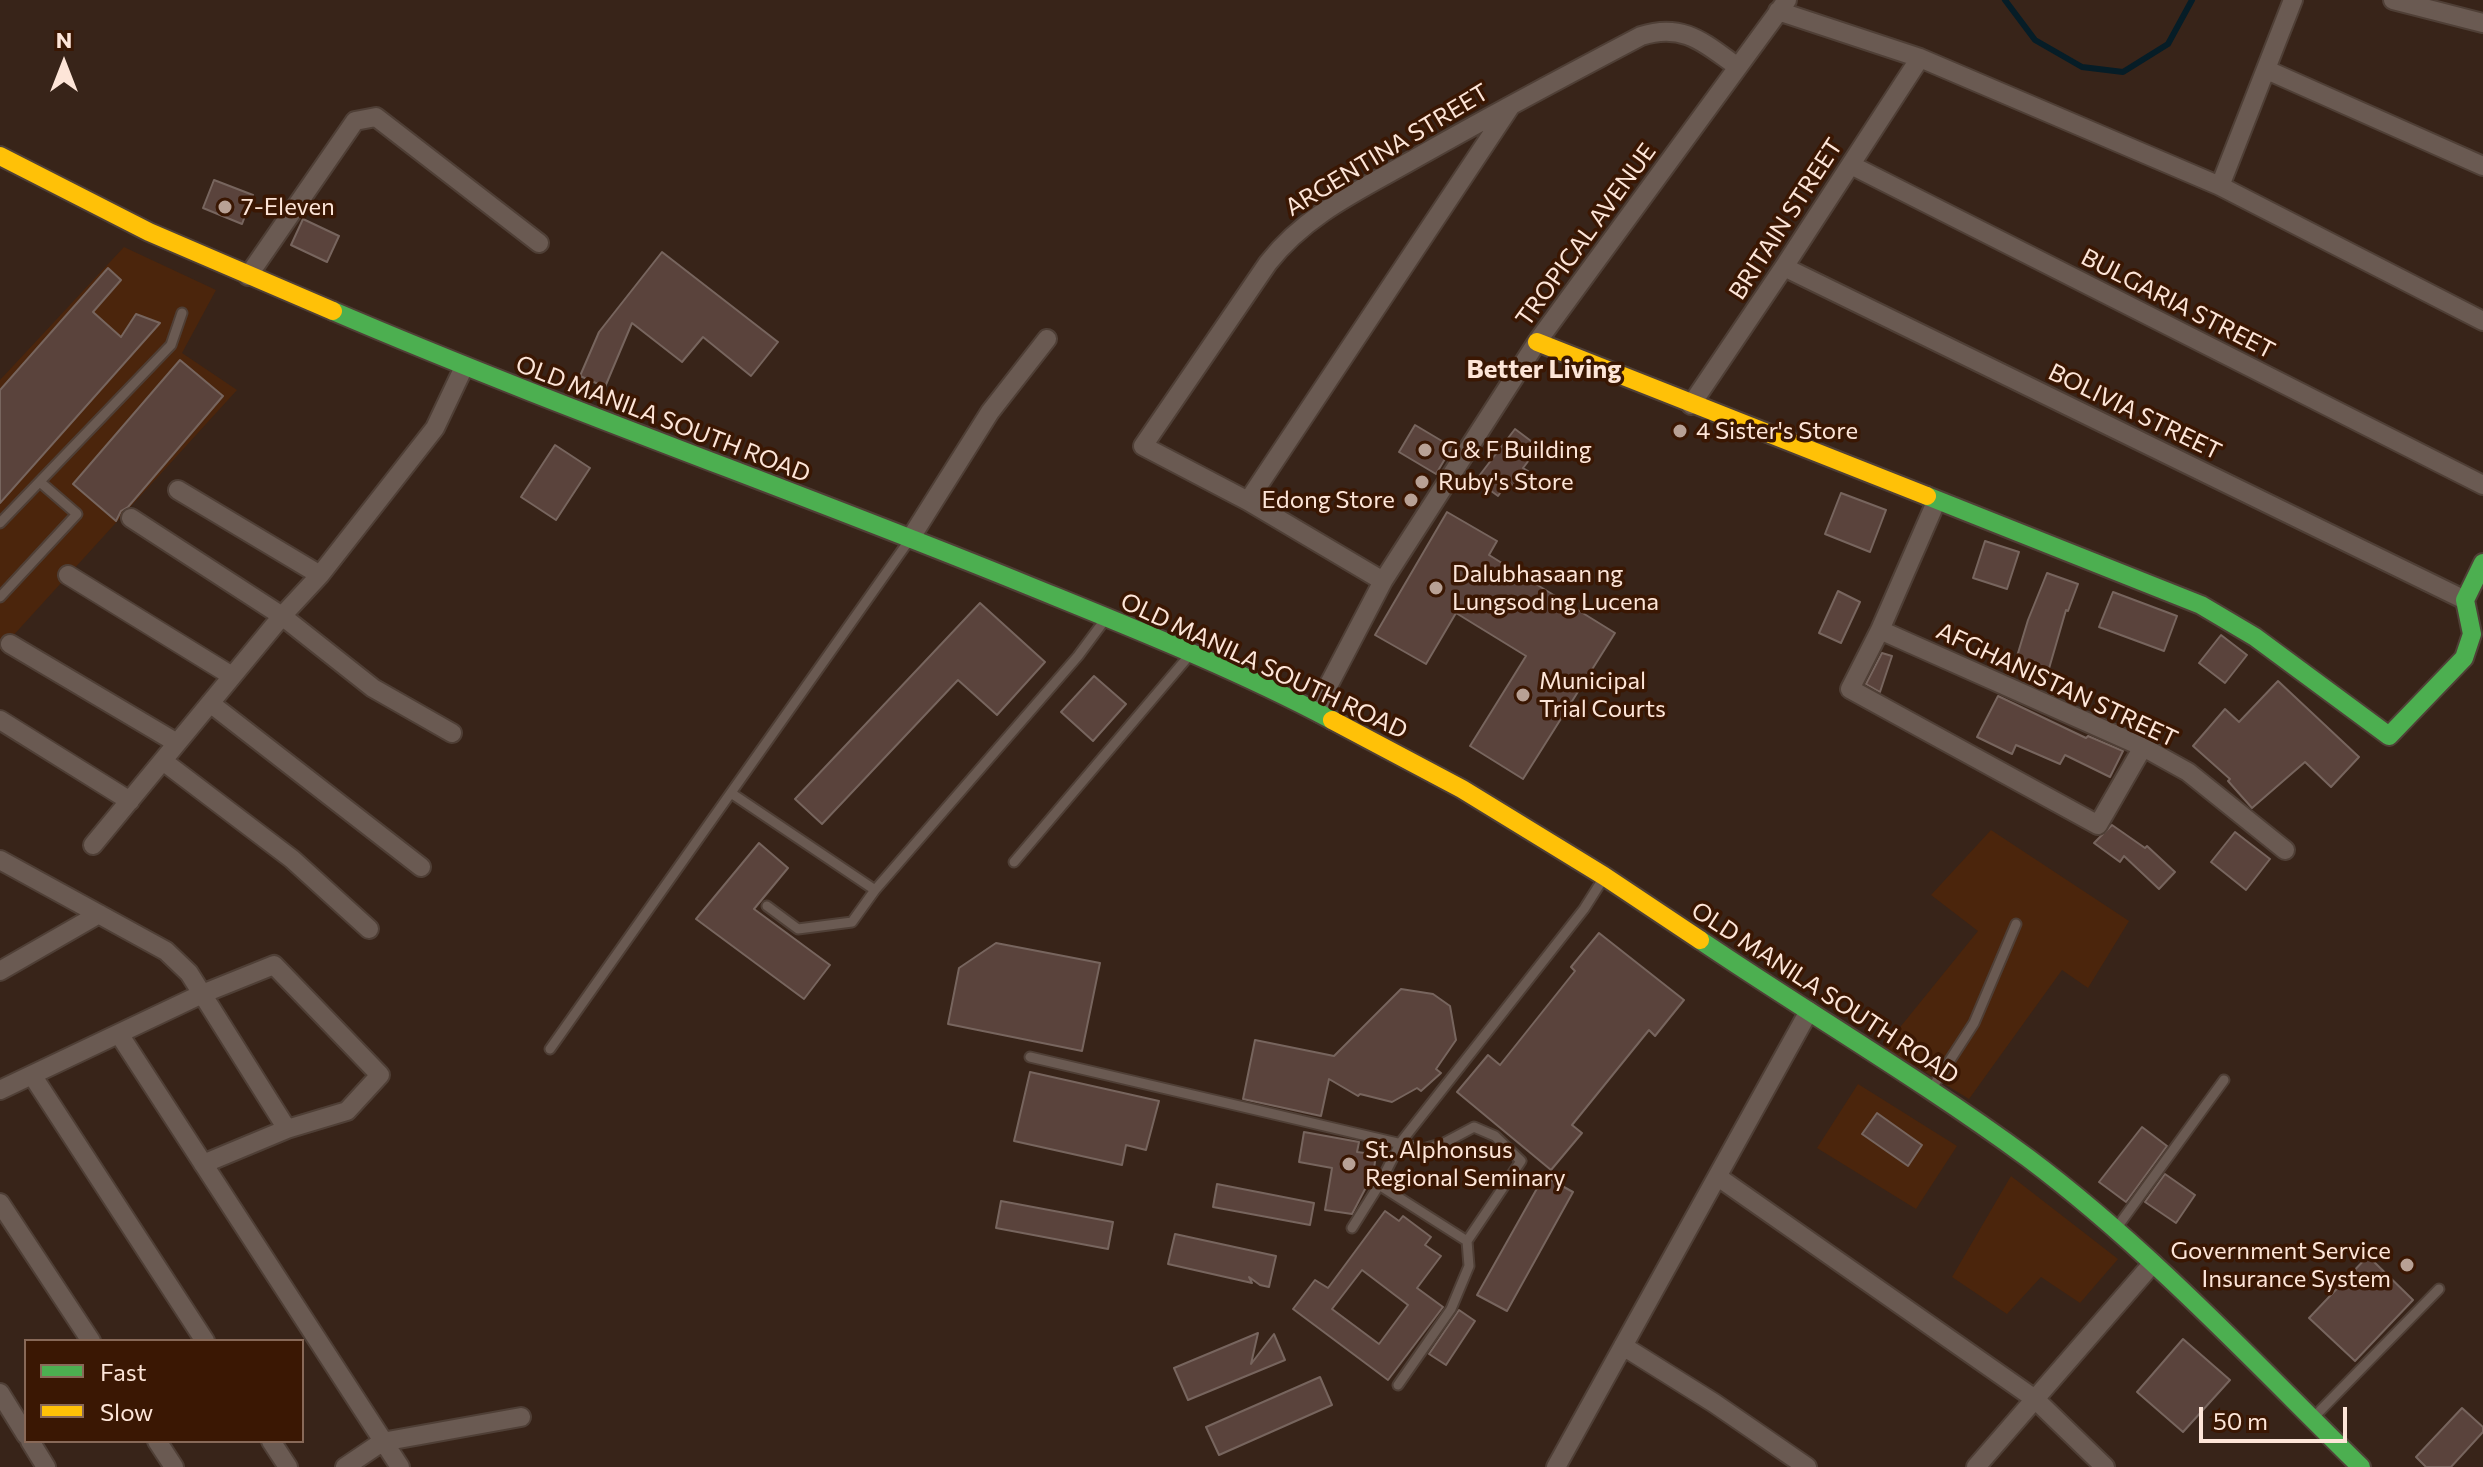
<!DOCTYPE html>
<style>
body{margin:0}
#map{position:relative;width:2483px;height:1467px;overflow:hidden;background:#382419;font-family:Commissioner,sans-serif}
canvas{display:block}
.legend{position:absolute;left:24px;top:1339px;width:280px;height:104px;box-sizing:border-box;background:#3a1703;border:2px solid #886958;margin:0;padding:10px 14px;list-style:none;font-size:24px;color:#fde5d8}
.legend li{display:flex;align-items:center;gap:16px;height:40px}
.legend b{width:40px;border:2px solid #886958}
.north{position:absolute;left:24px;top:24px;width:80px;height:80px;-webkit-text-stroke:6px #3a1703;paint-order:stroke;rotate:0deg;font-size:22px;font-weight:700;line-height:32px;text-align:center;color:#fde5d8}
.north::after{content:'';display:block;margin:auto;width:28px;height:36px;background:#fde5d8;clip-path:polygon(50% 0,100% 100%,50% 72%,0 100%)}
.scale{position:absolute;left:2199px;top:1407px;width:148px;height:36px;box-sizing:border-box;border:4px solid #fde5d8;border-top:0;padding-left:10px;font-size:24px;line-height:28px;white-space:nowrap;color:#fde5d8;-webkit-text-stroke:6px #3a1703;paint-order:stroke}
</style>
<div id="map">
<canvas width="2483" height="1467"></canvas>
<ul class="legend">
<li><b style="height:10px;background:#4caf50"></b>Fast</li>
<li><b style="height:10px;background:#ffc107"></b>Slow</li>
</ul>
<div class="north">N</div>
<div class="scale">50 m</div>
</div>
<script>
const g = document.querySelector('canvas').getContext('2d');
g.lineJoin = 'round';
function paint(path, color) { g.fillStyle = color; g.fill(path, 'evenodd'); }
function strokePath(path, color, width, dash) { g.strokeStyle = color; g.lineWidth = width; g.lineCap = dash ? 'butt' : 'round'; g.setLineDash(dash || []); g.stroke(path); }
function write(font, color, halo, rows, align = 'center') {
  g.font = font + ' Commissioner,sans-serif'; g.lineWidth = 7; g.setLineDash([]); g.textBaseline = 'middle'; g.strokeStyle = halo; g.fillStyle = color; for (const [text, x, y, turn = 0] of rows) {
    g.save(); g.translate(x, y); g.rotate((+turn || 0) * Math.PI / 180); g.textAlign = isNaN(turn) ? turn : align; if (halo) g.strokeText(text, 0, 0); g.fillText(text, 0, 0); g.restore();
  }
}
const built = new Path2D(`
 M124 247 216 290 182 353 237 390 0 650V380Z
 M1991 830 2129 921 2088 988 2062 970 1969 1099 1884 1047 1978 931 1931 895Z
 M1858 1084 1957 1146 1916 1209 1817 1148Z
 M2011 1176 2118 1259 2080 1303 2041 1277 2007 1314 1952 1277Z`);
const stream = new Path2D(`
 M2005 0 2035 40 2082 67 2123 72 2168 44 2192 0`);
const building = new Path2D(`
 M214 180 253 195 242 224 203 208Z
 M303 219 339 236 327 262 291 245Z
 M662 252 778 342 751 376 703 337 682 362 632 323 605 387 580 376 599 332Z
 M108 268 121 280 93 312 121 337 136 314 160 323 0 503V390Z
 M180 360 223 396 128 507 121 511 116 521 73 484Z
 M1415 425 1452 447 1436 474 1399 452Z
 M1515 429 1539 447 1523 468 1528 471 1516 488 1508 482 1498 496 1476 480Z
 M555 445 590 468 556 520 521 497Z
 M1841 493 1886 510 1870 552 1825 534Z
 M1447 512 1497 541 1489 555 1615 633 1523 779 1470 746 1526 656 1456 613 1426 664 1375 635Z
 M1985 541 2019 552 2007 589 1973 578Z
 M2047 573 2078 584 2068 611 2066 610 2048 672 2015 663 2028 620Z
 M1838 591 1860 602 1841 643 1819 633Z
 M2113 592 2177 616 2164 651 2099 627Z
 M980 603 1045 662 997 715 958 680 822 824 795 799Z
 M2221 635 2247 655 2225 683 2199 663Z
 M1882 653 1892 656 1880 692 1866 684Z
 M1094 676 1126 704 1093 741 1061 712Z
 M2278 681 2359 757 2331 787 2305 762 2252 808 2228 781 2230 779 2193 746 2225 709 2239 722Z
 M1998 696 2086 738 2088 736 2123 751 2110 777 2065 755 2060 764 2016 745 2012 754 1977 737Z
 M2112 825 2145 848 2147 846 2175 872 2159 889 2124 856 2120 862 2094 843Z
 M2235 832 2270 859 2246 890 2211 862Z
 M759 843 788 868 754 909 830 965 804 999 696 919Z
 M1599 933 1684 1000 1655 1036 1649 1030 1572 1125 1582 1133 1551 1170 1457 1092 1488 1055 1500 1065 1575 971 1571 967Z
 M996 943 1100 963 1082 1051 948 1024 959 968Z
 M1401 989 1433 994 1450 1006 1456 1040 1436 1069 1441 1073 1421 1091 1417 1088 1392 1102 1360 1094 1358 1096 1329 1079 1321 1116 1243 1099 1255 1040 1334 1056Z
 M1030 1072 1159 1101 1146 1150 1126 1145 1122 1165 1014 1141Z
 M1877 1113 1922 1145 1908 1166 1862 1134Z
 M2142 1127 2167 1146 2126 1202 2099 1182Z
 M1304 1132 1359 1142 1357 1152 1373 1154 1375 1162 1373 1174 1352 1214 1325 1210 1332 1168 1299 1162Z
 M2165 1174 2195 1195 2176 1223 2145 1202Z
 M1544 1176 1573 1192 1507 1311 1477 1295Z
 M1217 1184 1314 1203 1310 1225 1213 1207Z
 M1001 1201 1113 1222 1108 1249 996 1228Z
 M1385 1211 1399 1221 1403 1216 1431 1237 1425 1245 1441 1256 1417 1288 1443 1307 1388 1380 1293 1309 1315 1280 1328 1288ZM1362 1270 1408 1305 1379 1344 1332 1309Z
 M1175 1234 1276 1256 1269 1287 1260 1285 1249 1277 1252 1283 1168 1264Z
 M2368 1256 2413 1300 2355 1361 2309 1318Z
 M1459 1310 1475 1321 1446 1365 1429 1354Z
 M1258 1333 1251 1364 1274 1334 1285 1360 1188 1400 1174 1368Z
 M2183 1339 2230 1380 2183 1432 2137 1392Z
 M1320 1377 1332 1405 1219 1455 1206 1427Z
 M2462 1408 2483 1427V1432L2451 1467H2426L2416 1457Z`);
const lane = new Path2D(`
 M0 523 171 345 182 313
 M0 597 77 514 40 482
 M731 793 875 890
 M1014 862 1188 657
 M767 906 798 929 852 922 875 890 1078 656 1104 621
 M550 1049 908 542
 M1030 1057 1423 1149 1444 1143 1474 1127 1495 1136 1521 1161 1467 1241
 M1932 1088 1974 1023 2016 924
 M1379 1185 1467 1241 1469 1266 1451 1309 1398 1385
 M2118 1226 2224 1080
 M1352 1228 1379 1185 1401 1142 1584 909 1603 879
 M2314 1417 2439 1289`);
const street = new Path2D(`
 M2393 0 2483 23
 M1778 11 1920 58 2220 186 2483 321
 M2267 70 2483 166
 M1851 165 2483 485
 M2220 186 2293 0
 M1784 267 2465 600
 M248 276 355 121 376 117 539 243
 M1691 405 1784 267 1920 58
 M178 490 320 575
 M1248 501 1510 107
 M1936 502 1880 630 1850 689 2098 825 2143 747
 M131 518 282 616 373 688 452 733
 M910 539 990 412 1047 339
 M68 575 232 676
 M1383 581 1248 501 1143 446 1268 263C1307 213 1362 189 1416 158 1490 116 1565 76 1641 36 1684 22 1705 44 1738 67
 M1880 630 2143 747 2188 772 2285 850
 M10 644 177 743
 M210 703 421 867
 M1319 713 1327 688 1383 581 1537 342 1787 0
 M0 720 130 801
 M163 761 292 859 369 929
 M93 845 282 616 320 575 435 428 464 367
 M0 860 166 951 189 973 287 1129
 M0 971 99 914
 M119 1034 400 1467
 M32 1075 205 1341
 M0 1090 202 994 274 965 380 1075 347 1111 287 1129 203 1164
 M1718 1177 2035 1399 2105 1467
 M0 1203 91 1341
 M1623 1346 1714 1403 1807 1467
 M0 1393 26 1435
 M30 1441 46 1467
 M157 1441 174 1467
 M271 1441 288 1467
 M345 1467 382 1442 521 1417
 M1556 1467 1809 1011
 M1976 1467 2153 1263`);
const fast = new Path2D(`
 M333 311C562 409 797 491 1027 585 1130 627 1234 668 1332 720
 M1927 496 2201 605 2255 637 2389 736 2464 658 2472 634 2465 600 2483 563
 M1700 940C1808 1013 1922 1080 2028 1158 2147 1247 2255 1363 2361 1467`);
const slow = new Path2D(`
 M0 156 149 232 333 311
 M1537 342 1927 496
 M1332 720 1462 789 1604 876 1700 940`);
const markers = [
 [225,207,8,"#b8a195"],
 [1680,431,8,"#b8a195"],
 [1425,450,8,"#b8a195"],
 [1422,482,8,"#b8a195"],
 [1411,500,8,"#b8a195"],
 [1436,588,8,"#b8a195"],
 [1523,695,8,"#b8a195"],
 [1349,1164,8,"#b8a195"],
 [2407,1265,8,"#b8a195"]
];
const streetNames = [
 ["ARGENTINA STREET",1387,150,-31],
 ["BRITAIN STREET",1786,219,-57],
 ["TROPICAL AVENUE",1586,235,-54],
 ["BULGARIA STREET",2178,304,27],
 ["BOLIVIA STREET",2135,412,26],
 ["OLD MANILA SOUTH ROAD",663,419,21],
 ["OLD MANILA SOUTH ROAD",1264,666,25],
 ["AFGHANISTAN STREET",2057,685,25],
 ["OLD MANILA SOUTH ROAD",1825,993,33]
];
const poiNames = [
 ["7-Eleven",241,207],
 ["4 Sister's Store",1696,431],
 ["G & F Building",1441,450],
 ["Ruby's Store",1438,482],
 ["Edong Store",1395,500,"right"],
 ["Dalubhasaan ng",1452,574],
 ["Lungsod ng Lucena",1452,602],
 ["Municipal",1539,681],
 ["Trial Courts",1539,709],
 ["St. Alphonsus",1365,1150],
 ["Regional Seminary",1365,1178],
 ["Government Service",2391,1251,"right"],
 ["Insurance System",2391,1279,"right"]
];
const neighbourhoodNames = [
 ["Better Living",1544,369]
];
paint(built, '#4b250c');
strokePath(stream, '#061d27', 6);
paint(building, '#5a433c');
strokePath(building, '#77655e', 2);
strokePath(lane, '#4f3f36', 13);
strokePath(street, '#4f3f36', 22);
strokePath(fast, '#4f3f36', 22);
strokePath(slow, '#4f3f36', 22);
strokePath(lane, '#6a5a52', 9);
strokePath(street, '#6a5a52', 18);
strokePath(fast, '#4caf50', 18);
strokePath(slow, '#ffc107', 18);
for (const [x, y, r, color] of markers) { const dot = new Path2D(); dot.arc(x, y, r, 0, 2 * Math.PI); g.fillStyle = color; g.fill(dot); strokePath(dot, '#3a1703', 3); }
write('24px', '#fde5d8', '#3a1703', streetNames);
write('24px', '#fde5d8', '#3a1703', poiNames, 'left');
write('bold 26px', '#fde5d8', '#3a1703', neighbourhoodNames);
</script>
